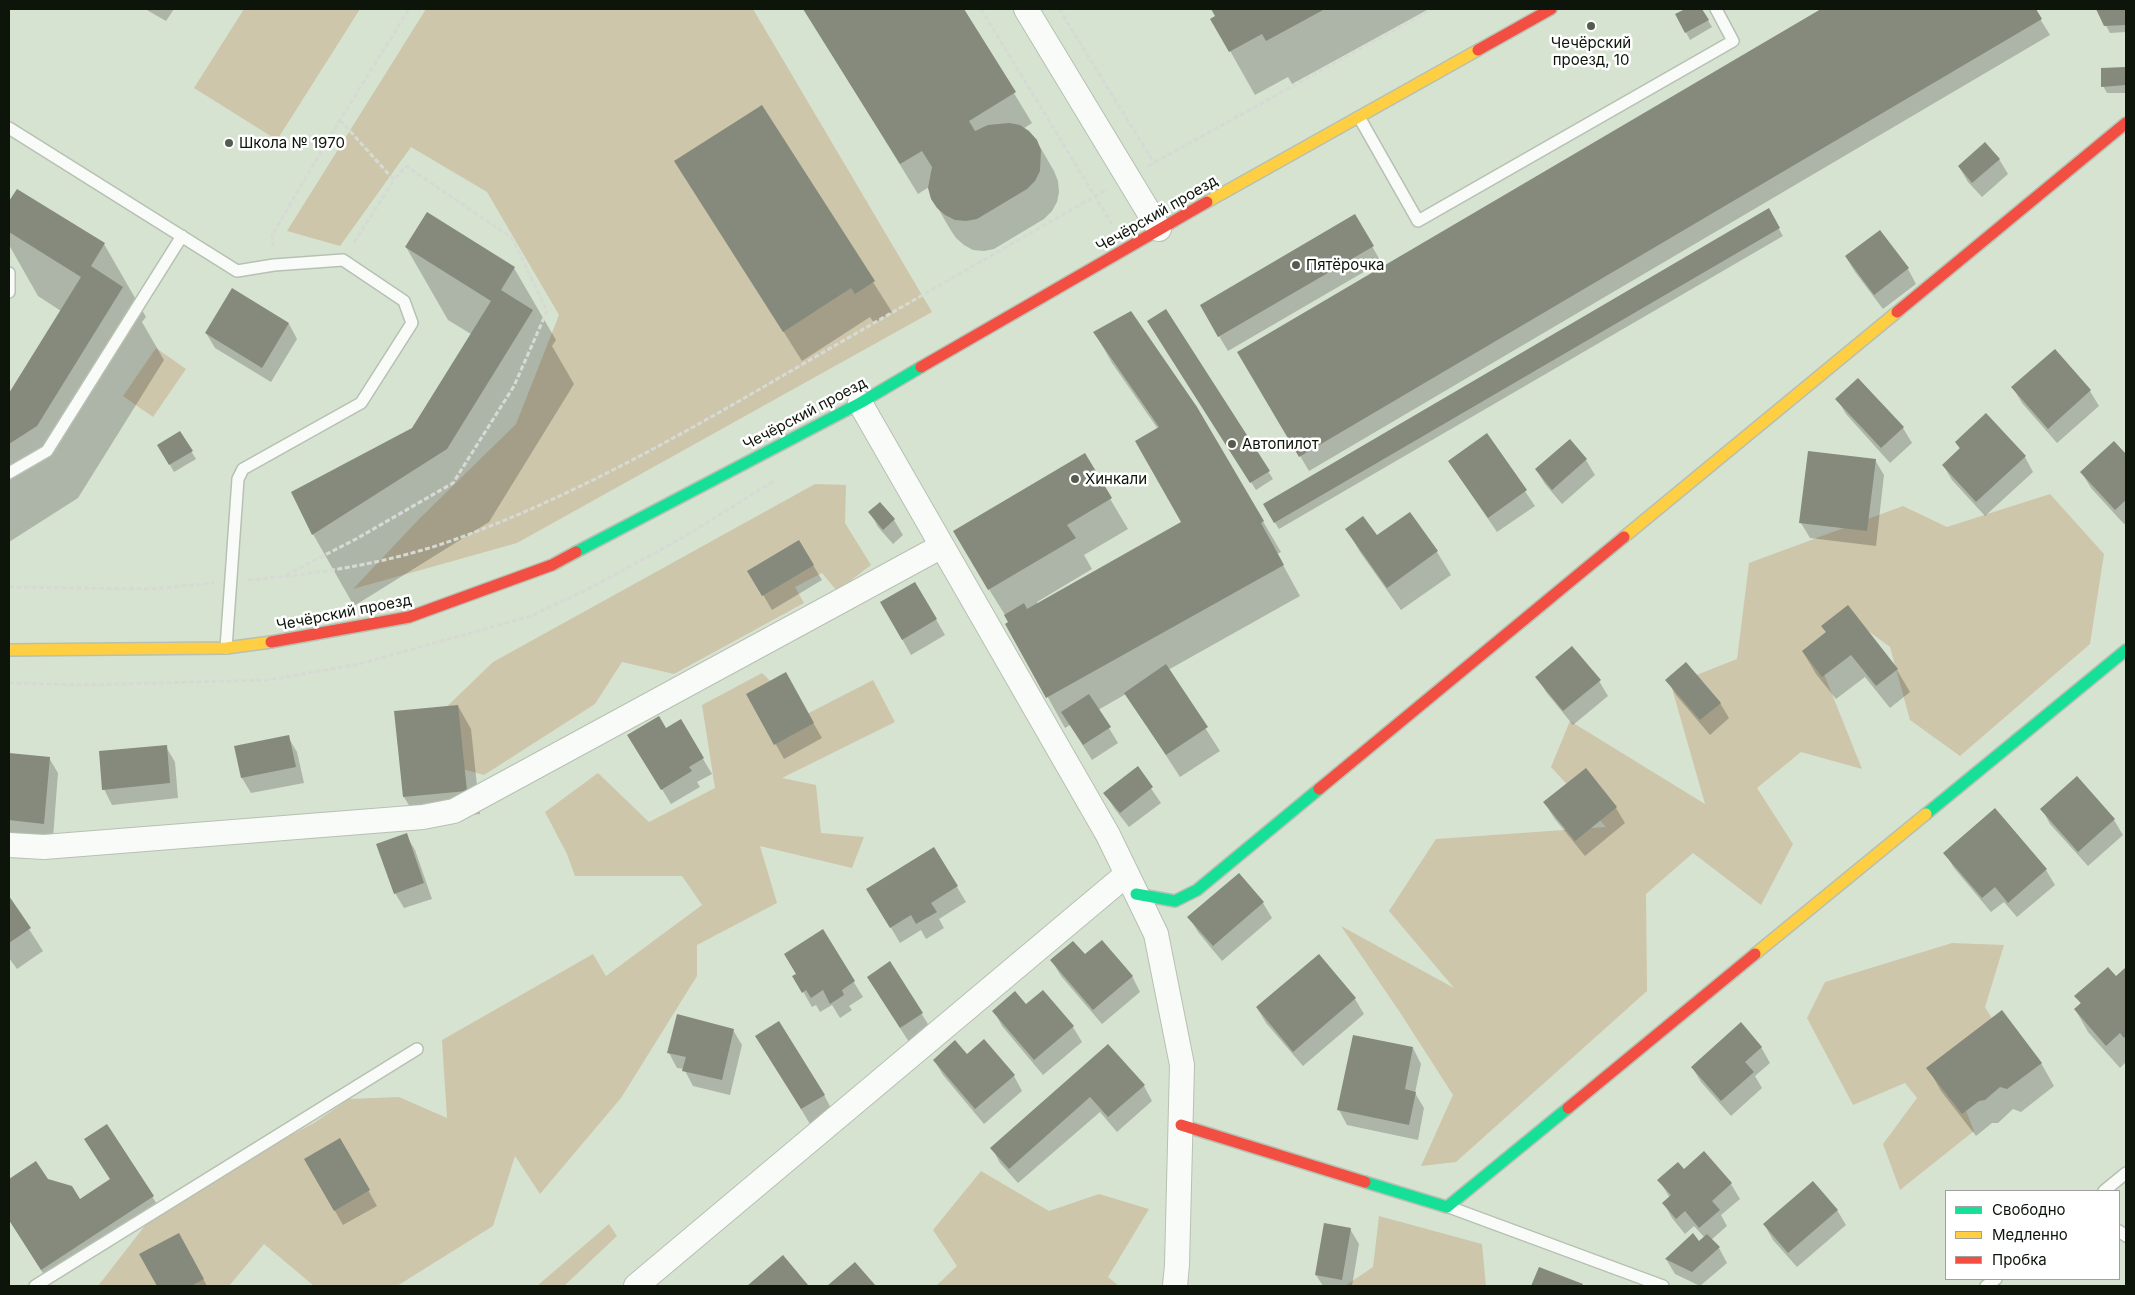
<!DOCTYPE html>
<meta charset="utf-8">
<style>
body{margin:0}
#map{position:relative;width:2135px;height:1295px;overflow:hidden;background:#d7e3d1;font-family:Inter,sans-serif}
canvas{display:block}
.frame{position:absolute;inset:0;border:10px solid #0d1409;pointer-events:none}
.legend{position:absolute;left:1945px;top:1190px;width:175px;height:90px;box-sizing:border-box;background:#fff;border:1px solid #9ea19d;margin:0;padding:6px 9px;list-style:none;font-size:15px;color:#0d1409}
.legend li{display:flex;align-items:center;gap:10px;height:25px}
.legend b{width:25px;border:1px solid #9ea19d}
</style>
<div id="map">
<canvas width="2135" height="1295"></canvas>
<div class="frame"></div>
<ul class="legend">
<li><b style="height:6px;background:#16e098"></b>Свободно</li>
<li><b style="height:6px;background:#ffcf43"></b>Медленно</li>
<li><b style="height:6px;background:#f24e42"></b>Пробка</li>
</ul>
</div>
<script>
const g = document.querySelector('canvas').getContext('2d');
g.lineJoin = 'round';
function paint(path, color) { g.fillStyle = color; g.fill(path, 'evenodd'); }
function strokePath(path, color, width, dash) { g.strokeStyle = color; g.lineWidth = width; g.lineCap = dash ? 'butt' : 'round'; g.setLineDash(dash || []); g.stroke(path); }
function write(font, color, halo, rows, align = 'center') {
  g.font = font + ' Inter,sans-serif'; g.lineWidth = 5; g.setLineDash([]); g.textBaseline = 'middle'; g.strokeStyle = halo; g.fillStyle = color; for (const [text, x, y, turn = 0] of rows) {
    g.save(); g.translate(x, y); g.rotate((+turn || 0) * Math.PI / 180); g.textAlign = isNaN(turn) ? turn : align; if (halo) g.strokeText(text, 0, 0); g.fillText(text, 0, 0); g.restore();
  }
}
const green = new Path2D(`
 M244 9H360L277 140 194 88Z
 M426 9H753L932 312 517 543 353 589 419 519 516 424 559 315 487 192 411 147 340 246 287 231Z
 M156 348 186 369 153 417 123 396Z
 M815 484 846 485 845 523 871 565 837 591 822 573 795 587 804 603 674 674 622 662 595 704 484 775 448 765 438 715 493 662Z
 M2050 494 2104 554 2090 644 1960 756 1910 720 1890 647 1845 614 1820 664 1862 769 1801 752 1757 788 1793 844 1761 905 1693 853 1646 894 1647 991 1456 1162 1421 1166 1453 1095 1399 1011 1341 926 1454 988 1389 911 1436 839 1606 827 1551 767 1570 721 1705 804 1671 685 1737 659 1749 563 1903 506 1947 527Z
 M762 673 805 715 873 680 895 722 782 778 816 785 821 833 864 837 852 868 760 846 777 903 697 945V976L621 1098 540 1194 515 1156 493 1226 397 1286H314L264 1244 229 1286H98L147 1223 276 1143 314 1123 349 1099 399 1097 447 1118 442 1040 593 954 606 976 702 905 682 876H575L567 854 545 812 598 773 649 822 715 788 702 705Z
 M1952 943 2004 945 1985 1007 2002 1035 1953 1077 1974 1131 1900 1190 1883 1144 1917 1098 1905 1083 1853 1105 1807 1018 1825 982Z
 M981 1171 1049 1211 1099 1194 1149 1209 1108 1277 1119 1286H936L957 1266 933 1230Z
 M1379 1216 1482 1244 1486 1286H1345L1373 1267Z
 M609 1224 617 1236 564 1286H537Z`);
const shadow = new Path2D(`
 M145 9H174L166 21Z
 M804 9H963L1032 123 1023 129 1036 140 1054 171 1058 181 1059 192 1057 202 1052 211 1044 219 994 249 984 251 973 250 964 245 956 238 950 229 932 198 929 187 918 194Z
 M1212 9H1429L1292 84 1288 77 1255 95 1212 19 1216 17Z
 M1687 9H1701L1712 27 1690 40 1677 15Z
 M1823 9H2034L2050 35 1309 471 1239 353Z
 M2097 9H2126V32L2110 33Z
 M2102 69H2126V93H2107L2103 86Z
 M762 107 892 312 874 323 870 317 802 361 676 161Z
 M1999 159 2008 174 1982 197 1968 182 1959 167Z
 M17 191 104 244 146 317 142 322 164 360 78 498 9 542V396L61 311 38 296 9 245V204Z
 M1768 210 1783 236 1279 529 1264 505Z
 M1355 216 1381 262 1228 351 1201 306Z
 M406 247 514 268 556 340 552 346 574 384 489 522 354 606 313 534 413 429 471 334 448 320Z
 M1846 257 1908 269 1916 284 1883 309 1855 272Z
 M233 290 289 324 297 339 271 382 215 348 206 333Z
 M1166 310 1273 479 1256 490 1153 328Z
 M1095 333 1196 407 1281 552 1277 554 1300 596 1168 670 1220 751 1180 777 1126 694 1098 710 1118 743 1092 760 1070 725 1065 728 1007 624 1010 623 972 562 1084 455 1128 529 1084 555 1092 569 1037 602 1038 604 1182 522 1158 429 1112 363Z
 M2055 351 2090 391 2099 406 2057 443 2022 403 2013 388Z
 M1858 379 1903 428 1912 443 1890 463 1846 414 1837 399Z
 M180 433 196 459 174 472 159 446Z
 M1487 435 1535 506 1497 532 1449 462Z
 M1569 440 1586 460 1595 475 1562 504 1545 484 1536 469Z
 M1956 443 2025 457 2033 472 1985 516 1952 480 1943 465 1960 449Z
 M2114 443 2126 456V523L2124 524 2091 488 2082 473Z
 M1875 460 1884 475 1876 546 1810 538 1801 523Z
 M880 503 894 520 903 535 893 544 878 527 870 512Z
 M1409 513 1437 552 1451 575 1401 610 1360 552 1347 529 1376 537Z
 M813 565 822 580 772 610 749 571Z
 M915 583 945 635 911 655 882 603Z
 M1823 627 1897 670 1910 692 1890 708 1865 677 1836 699 1816 674 1803 652 1827 633Z
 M785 674 822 738 784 759 748 695Z
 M1537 677 1599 681 1608 696 1573 725 1546 692Z
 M1667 680 1720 703 1729 718 1710 735 1676 695Z
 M458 706 471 729 480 814 418 820 404 797 395 712Z
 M666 730 703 759 712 774 697 782 700 787 671 804 638 750Z
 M288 737 297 752 304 783 251 793 242 778 236 747Z
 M166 747 175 762 178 798 112 805 104 789Z
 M9 755 49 758 58 773 53 838 9 835Z
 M1137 768 1161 803 1129 827 1114 808 1105 793Z
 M1585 770 1616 808 1625 823 1585 856 1554 818 1545 803Z
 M2077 778 2114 820 2123 835 2088 866 2050 824 2042 809Z
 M406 835 415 850 432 899 404 908 395 893Z
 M934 849 966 902 939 919 944 928 926 939 921 930 900 943 877 904Z
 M1945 853 2046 870 2055 885 2017 917 2004 902 1991 912 1954 868Z
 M1239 874 1263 903 1272 918 1222 961 1198 932 1189 917Z
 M9 898 43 951 17 969 9 958Z
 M822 931 863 997 849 1006 852 1010 840 1018 832 1005 820 1012 816 1005 812 1007 794 976 797 974Z
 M1084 956 1132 976 1140 992 1102 1024 1061 976 1052 961Z
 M1319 956 1355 999 1364 1014 1303 1066 1266 1023 1257 1008Z
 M890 963 931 1029 909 1042 877 992Z
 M2125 969 2126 1062 2120 1068 2088 1032 2075 1009 2081 1004 2076 996 2116 978Z
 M994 1011 1073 1027 1082 1042 1043 1075 1002 1026Z
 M733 1030 742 1045 730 1095 693 1086 684 1069 677 1068 669 1053Z
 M1108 1046 1144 1086 1152 1101 1117 1132 1100 1112 1018 1183 1000 1163 992 1148Z
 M1761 1047 1770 1063 1755 1076 1762 1088 1731 1116 1701 1082 1692 1067Z
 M1413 1048 1421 1064 1415 1093 1424 1108 1418 1140 1347 1125 1339 1110Z
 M766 1051 824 1095 832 1110 810 1124Z
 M966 1055 1014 1076 1022 1091 984 1124 943 1075 934 1060Z
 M2041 1063 2054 1086 2021 1112 2013 1109 1998 1123H1992L1976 1136 1941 1091 1928 1068Z
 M107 1126 162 1212 50 1284 9 1220V1181L36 1163 47 1180 80 1200 111 1180 85 1140Z
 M340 1140 377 1206 343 1225 306 1160Z
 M1704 1153 1731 1184 1740 1199 1721 1215 1727 1226 1711 1240 1719 1248 1727 1263 1700 1286 1675 1274 1666 1259 1699 1243 1705 1238 1694 1226 1685 1234 1672 1218 1664 1203 1670 1198 1659 1180 1684 1170Z
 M1837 1210 1846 1225 1797 1267 1773 1240 1764 1224Z
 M1350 1229 1359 1244 1352 1286H1323L1316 1275Z
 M187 1249 207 1286H158L141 1254Z
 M783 1257 808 1286H749Z
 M1539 1268 1582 1285 1583 1286H1532Z`);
const building = new Path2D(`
 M803 9H964L1016 92 969 121 975 131 988 125 1009 123 1020 125 1029 131 1037 140 1041 150 1040 171 1035 181 1027 189 977 219 966 221 955 220 945 215 937 208 931 199 928 188 932 167 922 151 900 164Z
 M1211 9H1325L1266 41 1262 34 1229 52 1210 19 1215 16Z
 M1685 9H1702L1709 20 1685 33 1675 14Z
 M1821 9H2036L2042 19 1299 457 1237 352Z
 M2096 9H2126V25L2104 26Z
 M2126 67V85L2101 87V68Z
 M762 105 875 281 855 294 851 288 783 332 674 161Z
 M1985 142 2000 159 1972 183 1958 166Z
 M17 189 105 243 91 266 123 287 37 426 9 444V393L81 277 9 232V201Z
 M1769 208 1780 228 1274 523 1263 504Z
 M427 212 515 267 501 290 533 310 447 449 312 535 291 492 412 428 491 301 405 247Z
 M1355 214 1374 246 1218 337 1200 305Z
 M1880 230 1909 268 1874 295 1845 256Z
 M232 288 289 323 262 368 205 333Z
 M1166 309 1270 471 1250 483 1147 321Z
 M1131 311 1197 407 1264 521 1261 523 1284 565 1046 698 1005 624 1008 622 1004 615 1024 603 1027 609 1181 522 1135 441 1159 427 1093 332Z
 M2055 349 2091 390 2048 429 2011 387Z
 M1858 378 1904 427 1881 448 1835 399Z
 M1986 413 2026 456 1976 502 1942 465 1960 448 1955 442Z
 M180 431 193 451 169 465 157 445Z
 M1487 433 1527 490 1488 518 1448 461Z
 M1570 439 1587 459 1552 490 1535 469Z
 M2114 441 2126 454V500L2115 510 2080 472Z
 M1808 451 1876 459 1867 531 1799 523Z
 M1085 453 1112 498 1067 525 1076 538 988 590 953 531Z
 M880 502 895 519 883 530 868 512Z
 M1410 512 1438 551 1387 588 1345 529 1363 516 1377 535Z
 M799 540 814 565 762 596 747 571Z
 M915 582 937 619 902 640 880 602Z
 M1848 605 1898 669 1876 686 1851 655 1822 677 1802 651 1826 632 1821 626Z
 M1572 646 1601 680 1563 711 1535 677Z
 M1686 662 1721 703 1700 720 1665 680Z
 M1166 664 1208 727 1166 755 1124 693Z
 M786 672 814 723 774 745 746 694Z
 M1089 694 1111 727 1083 745 1061 712Z
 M458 705 467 791 403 797 394 711Z
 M659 716 666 728 681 719 704 758 689 767 692 771 661 790 627 735Z
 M289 735 296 767 241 778 234 746Z
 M167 745 170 783 102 790 99 751Z
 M9 753 50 757 44 824 9 820Z
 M1138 766 1153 787 1120 813 1103 793Z
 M1586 768 1617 807 1575 841 1543 802Z
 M2077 776 2115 819 2078 852 2040 809Z
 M1995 808 2047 869 2008 903 1995 887 1982 898 1943 853Z
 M407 833 424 883 394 894 376 844Z
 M934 847 958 886 931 903 937 912 916 924 911 915 890 928 866 889Z
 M1239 873 1264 902 1213 946 1187 917Z
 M9 896 31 928 9 943Z
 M823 929 855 981 842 990 844 995 830 1004 823 990 811 998 806 990 802 993 792 976 796 974 784 954Z
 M1102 940 1133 976 1093 1010 1050 960 1073 941 1085 954Z
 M1319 954 1356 998 1293 1052 1256 1007Z
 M890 961 923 1013 900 1028 867 977Z
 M2108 967 2116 976 2125 968 2126 969V1036L2124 1038 2120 1033 2106 1046 2074 1009 2081 1003 2074 996Z
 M1043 990 1074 1026 1034 1060 992 1011 1015 991 1026 1004Z
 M2002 1010 2042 1063 2007 1089 2000 1087 1985 1100 1979 1101 1962 1114 1926 1068Z
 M677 1014 734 1029 722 1080 682 1071 686 1057 667 1053Z
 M779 1021 825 1095 801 1109 755 1036Z
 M1741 1022 1762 1047 1745 1062 1754 1072 1721 1101 1691 1067Z
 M1353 1035 1413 1047 1405 1089 1416 1092 1409 1125 1337 1110Z
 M984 1039 1015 1075 975 1109 933 1060 955 1040 967 1054Z
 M1108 1044 1145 1085 1108 1117 1090 1097 1009 1169 990 1148Z
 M107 1124 154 1196 41 1270 9 1220V1179L36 1161 48 1179 72 1186 80 1199 110 1179 84 1139Z
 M340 1138 370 1190 334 1211 304 1159Z
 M1704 1151 1732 1183 1712 1201 1720 1210 1699 1228 1685 1211 1676 1219 1662 1203 1671 1195 1657 1180 1678 1162 1684 1169Z
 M1813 1181 1838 1210 1788 1253 1763 1224Z
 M1324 1223 1351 1228 1342 1280 1315 1275Z
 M179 1233 204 1279 191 1286H157L139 1254Z
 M1693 1233 1699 1241 1707 1234 1720 1247 1692 1272 1665 1259Z
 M783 1255 808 1285 747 1286Z
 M855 1262 876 1286H827Z
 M1539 1267 1583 1284 1582 1286H1531Z`);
const path = new Path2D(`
 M981 9 1113 226
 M1059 9 1154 163
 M340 120 394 180 353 244
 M1148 166 1432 9
 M273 247 272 235 340 120 409 9
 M286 575 356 539 453 483 514 386 547 311 512 238 406 166 394 180
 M248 580C319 574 391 563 459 538 577 495 688 431 796 368 900 308 1004 248 1108 189
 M9 587 150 589 214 583
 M9 683 82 685 269 680 359 664 531 616 594 586 682 538 777 479`);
const lane = new Path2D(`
 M1359 117 1418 221 1733 41 1716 9
 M9 128 237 271 274 265 343 260 404 301 412 323 361 403 243 469 238 479 226 648
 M9 273V292
 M9 473 47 451 182 236
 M2104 1191 2126 1173
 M1449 1207 1663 1286
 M2119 1231 2126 1236
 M35 1286 417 1049
 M1986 1286 1996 1279`);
const street = new Path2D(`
 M1026 9 1159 229
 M860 403 1108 835 1156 934 1182 1065 1177 1265 1175 1286
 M9 845 44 847 423 817 454 811 942 546
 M636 1286 1127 874`);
const fast = new Path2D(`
 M576 552 860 403 921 367
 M1926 814 2126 650
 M1136 894 1175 901 1197 890 1319 789
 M1365 1182 1447 1207 1568 1108`);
const slow = new Path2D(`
 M1207 202 1478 50
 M1624 537 1897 312
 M9 650 226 648 271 642
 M1755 954 1926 814`);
const jam = new Path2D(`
 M1478 50 1551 9
 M1897 312 2126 123
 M921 367 1207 202
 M271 642 409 617 552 565 576 552
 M1319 789 1624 537
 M1568 1108 1755 954
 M1181 1125 1365 1182`);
const markers = [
 [1591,26,5,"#545c4f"],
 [229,143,5,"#545c4f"],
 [1296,265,5,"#545c4f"],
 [1232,444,5,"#545c4f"],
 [1075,479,5,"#545c4f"]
];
const poiNames = [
 ["Чечёрский",1591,43,"center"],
 ["проезд, 10",1591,60,"center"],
 ["Школа № 1970",239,143],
 ["Пятёрочка",1306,265],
 ["Автопилот",1242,444],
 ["Хинкали",1085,479]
];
const streetNames = [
 ["Чечёрский проезд",1157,214,-30],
 ["Чечёрский проезд",805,414,-28],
 ["Чечёрский проезд",344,613,-11]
];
paint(green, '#cec6aa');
paint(shadow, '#0003');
paint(building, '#858a7c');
strokePath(lane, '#b7c0b2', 14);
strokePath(street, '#b7c0b2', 26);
strokePath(fast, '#b7c0b2', 14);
strokePath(slow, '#b7c0b2', 14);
strokePath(jam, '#b7c0b2', 14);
strokePath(path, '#d6dad4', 3, [5, 2.5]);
strokePath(lane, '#f9fbf8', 11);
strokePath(street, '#f9fbf8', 24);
strokePath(fast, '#16e098', 11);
strokePath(slow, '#ffcf43', 11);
strokePath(jam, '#f24e42', 11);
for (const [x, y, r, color] of markers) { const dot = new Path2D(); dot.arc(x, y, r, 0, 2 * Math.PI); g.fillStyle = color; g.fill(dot); strokePath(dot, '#fff', 2); }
write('15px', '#0d1409', '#fff', poiNames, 'left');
write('15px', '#0d1409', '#fff', streetNames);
</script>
